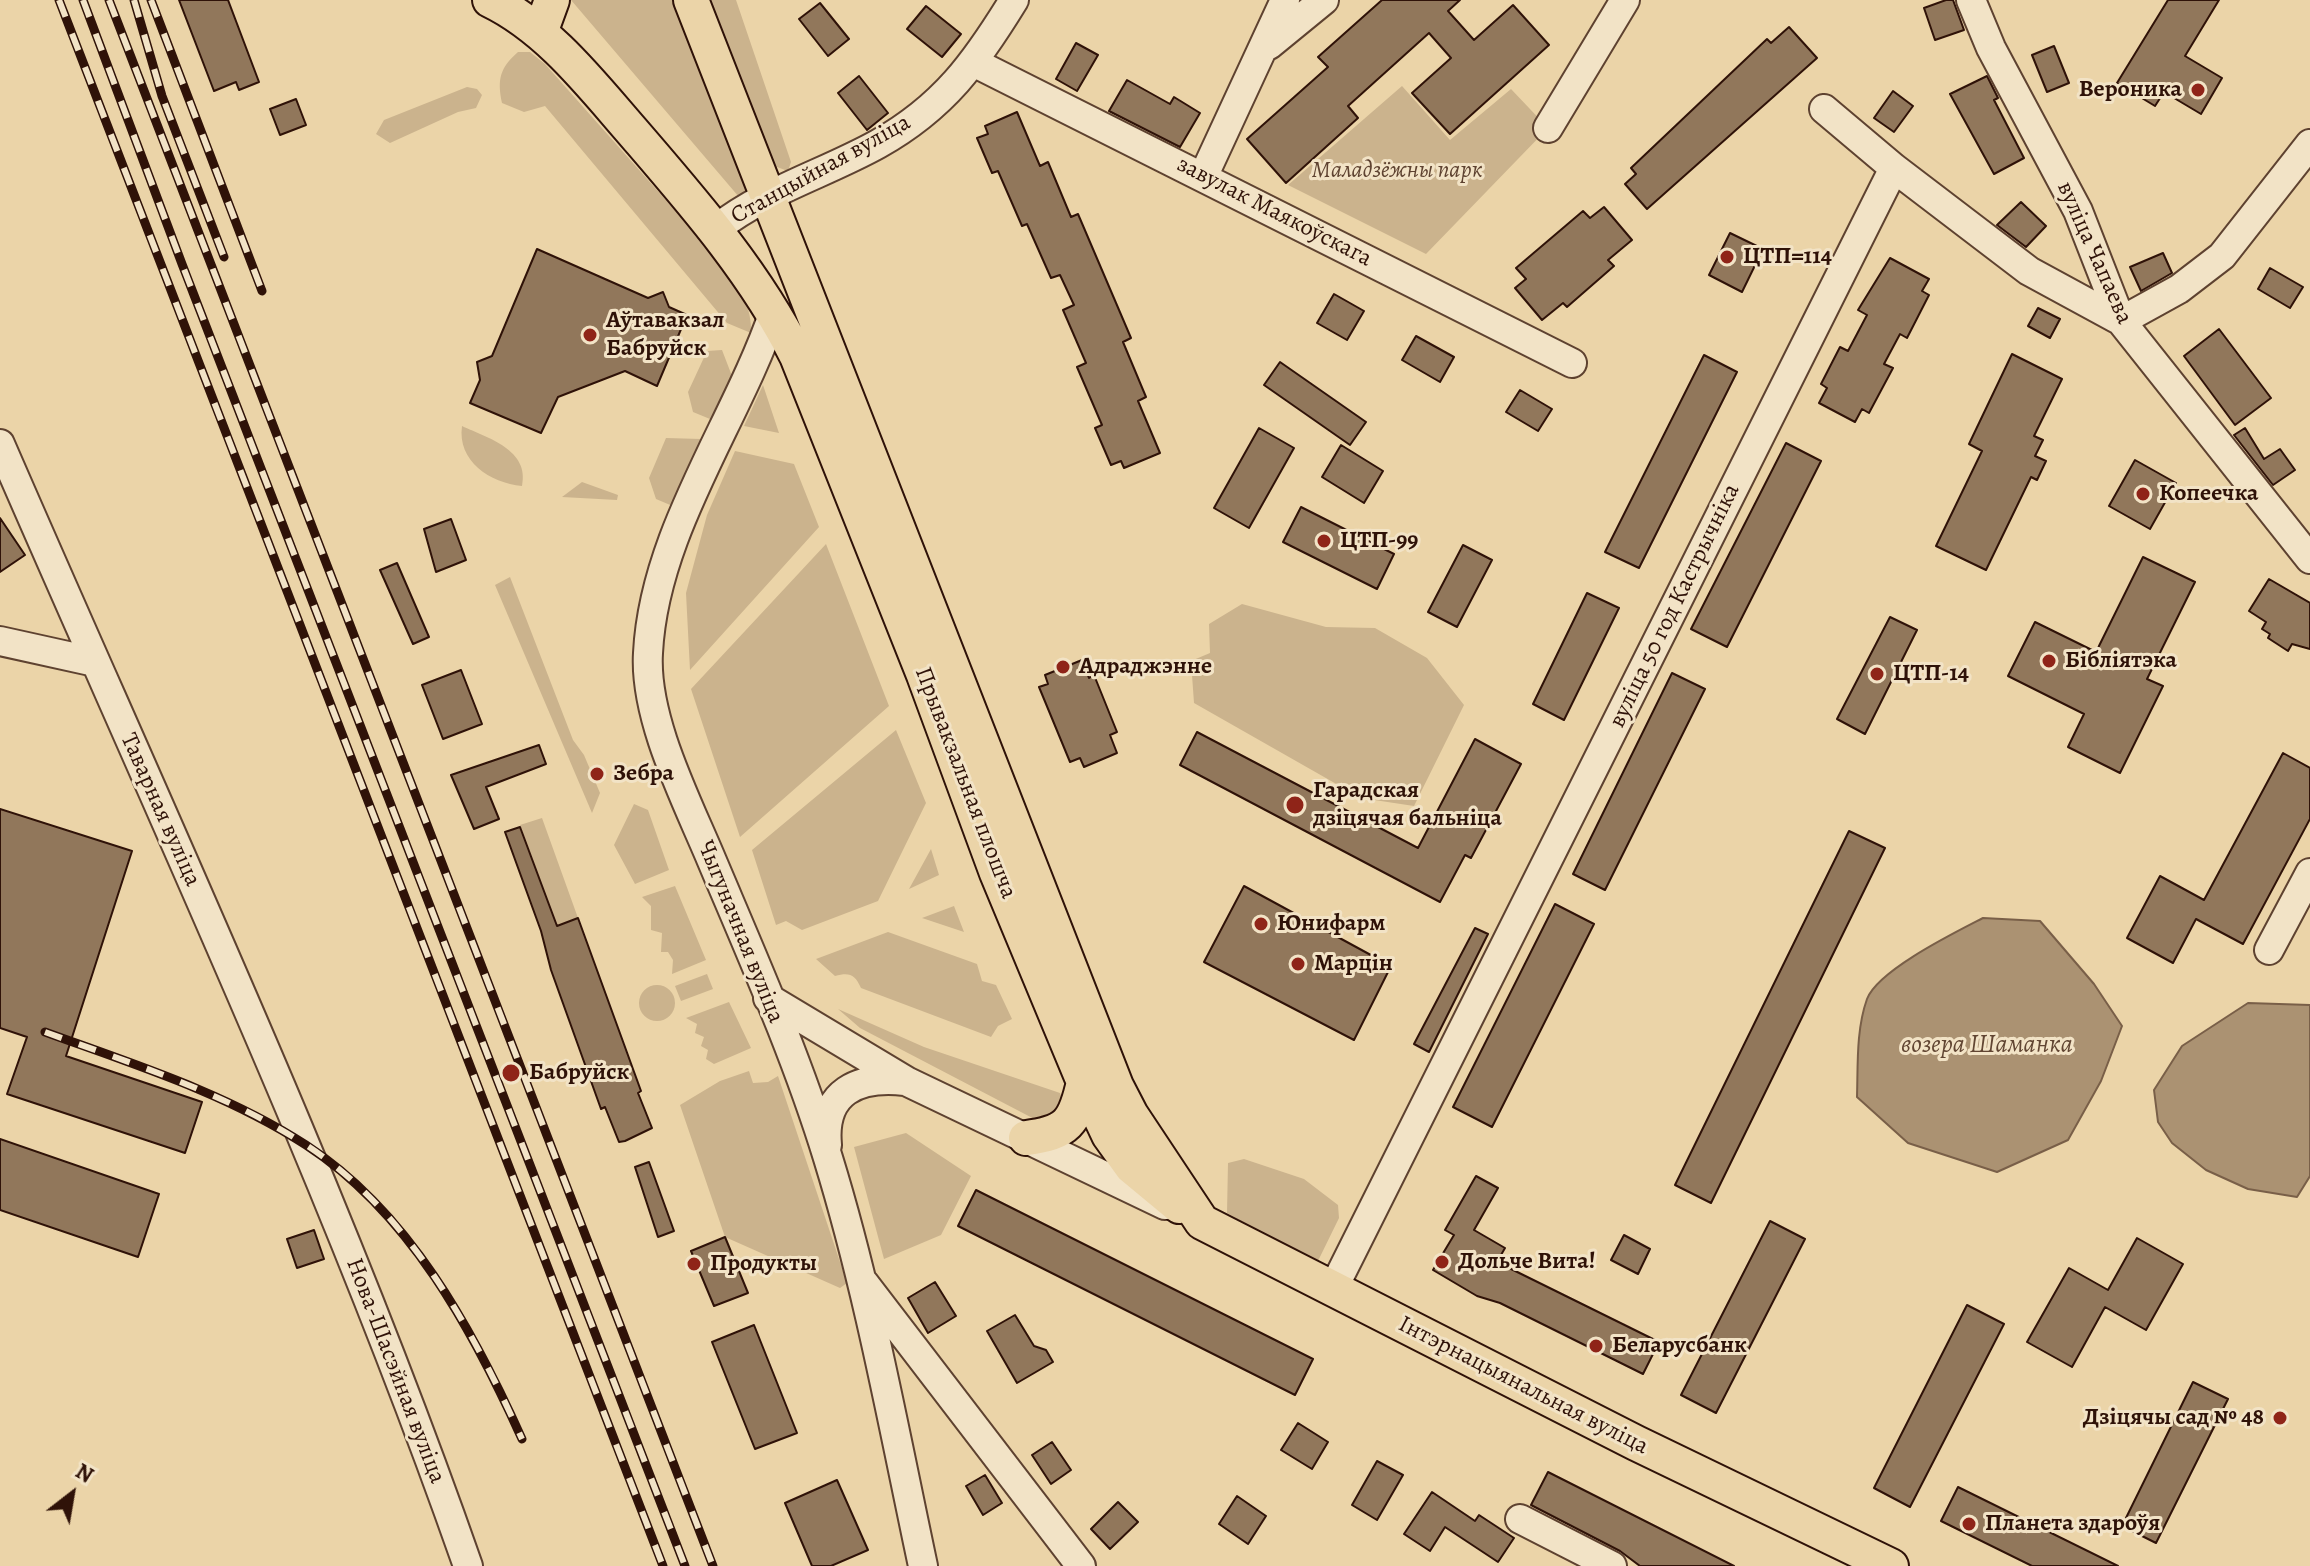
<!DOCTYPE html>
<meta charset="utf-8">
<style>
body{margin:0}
#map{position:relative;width:2310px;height:1566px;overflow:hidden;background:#ebd4a8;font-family:Alegreya,serif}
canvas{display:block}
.north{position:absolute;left:32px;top:1454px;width:80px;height:80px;-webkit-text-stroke:6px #f2e3c6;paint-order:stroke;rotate:31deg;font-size:22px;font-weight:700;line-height:32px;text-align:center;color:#2f1208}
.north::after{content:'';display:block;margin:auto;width:28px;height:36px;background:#2f1208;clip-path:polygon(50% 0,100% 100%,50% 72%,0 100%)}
</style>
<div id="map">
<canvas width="2310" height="1566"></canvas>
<div class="north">N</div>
</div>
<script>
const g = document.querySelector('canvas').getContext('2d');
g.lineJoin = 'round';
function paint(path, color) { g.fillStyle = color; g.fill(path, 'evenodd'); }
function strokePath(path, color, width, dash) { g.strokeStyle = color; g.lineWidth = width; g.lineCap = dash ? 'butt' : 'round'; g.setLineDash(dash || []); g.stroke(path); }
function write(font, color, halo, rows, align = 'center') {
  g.font = font + ' Alegreya,serif'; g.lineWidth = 6; g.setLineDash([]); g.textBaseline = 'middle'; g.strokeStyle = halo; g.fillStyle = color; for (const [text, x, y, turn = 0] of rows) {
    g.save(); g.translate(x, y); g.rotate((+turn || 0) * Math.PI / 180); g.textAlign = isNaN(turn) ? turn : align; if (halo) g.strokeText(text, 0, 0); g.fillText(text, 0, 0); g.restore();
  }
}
const green = new Path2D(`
 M571 0H682L753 195 739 197Z
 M706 0H736L791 162 788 171 766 163Z
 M518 52H530L545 64 728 270C741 291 752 308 751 333L727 323 545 106 524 112 502 103C497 79 500 68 518 52Z
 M1402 86 1450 140 1511 89 1548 128 1426 254 1288 185Z
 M467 87 477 89 482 95 476 108 458 112 390 143 376 134 384 120Z
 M722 350 732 376 710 419 693 412 688 392 707 351Z
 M763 385 779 433 744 426Z
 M462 426C488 438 530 450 522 486 490 483 457 461 462 426Z
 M666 438 701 439 675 507 656 499 649 478Z
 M735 451 794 464 819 527 690 670 686 593 707 515Z
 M582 482 618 495 617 500 562 497Z
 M826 544 889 706 740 837 691 689Z
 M510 577 573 740 584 755 600 793 592 813 495 585Z
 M1242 604 1326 627 1375 628 1427 658 1464 705 1414 806 1361 798 1194 703 1191 661 1210 653 1209 624Z
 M896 730 926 803 878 901 802 930 786 921 776 925 752 850Z
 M634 804 648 810 669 870 635 884 614 845Z
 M542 818 578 918 557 926 520 825Z
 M931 849 939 875 909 889Z
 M675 886 706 960 672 974 673 960 668 952H661L662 933 651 930V906L642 897Z
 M954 906 964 932 922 918Z
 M888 932 977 964 982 981 996 985 1012 1019 998 1026 991 1037 861 988C855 974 849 972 835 976L816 959Z
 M707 974 713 989 681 1001 675 986Z
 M639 1003a18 18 0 1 1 36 0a18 18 0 1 1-36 0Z
 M729 1002 751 1048 714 1064 706 1059 708 1050 701 1046 704 1037 695 1033 697 1024 686 1018Z
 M838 1009 924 1047 1060 1093 1064 1104 1042 1123 860 1028Z
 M749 1071 753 1083 768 1082 778 1076 847 1283 840 1288 725 1237 680 1105 720 1081Z
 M906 1133 971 1176 941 1235 884 1259 854 1147Z
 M1244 1159 1304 1179 1338 1205 1339 1218 1317 1263 1227 1213 1228 1163Z`);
const water = new Path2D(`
 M1983 918 2040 921 2094 984 2122 1026 2101 1081 2068 1140 1997 1172 1908 1143 1857 1097C1858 1065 1856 1030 1867 999 1878 970 1956 932 1983 918Z
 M2248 1003 2310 1005V1176L2297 1197 2248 1189 2206 1170 2172 1143 2158 1122 2154 1090 2182 1046Z`);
const building = new Path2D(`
 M179 0H228L259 82 239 90 236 82 214 91Z
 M1382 0H1460L1448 11 1474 40 1513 5 1549 45 1450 134 1412 93 1451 58 1429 33 1348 106 1358 118 1286 183 1247 139 1328 67 1318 57Z
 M1946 0H1953L1964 30 1935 40 1924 8Z
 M2168 0H2219L2185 56 2222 78 2201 114 2164 92 2155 106 2117 83Z
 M820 3 849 39 828 56 799 19Z
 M926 6 961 34 942 57 907 29Z
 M1789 27 1817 58 1647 209 1625 184 1636 174 1631 168 1767 39 1771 43Z
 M1076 43 1098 55 1077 91 1056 79Z
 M2054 46 2069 83 2047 92 2032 55Z
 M859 76 888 113 867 130 838 93Z
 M1987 76 1998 98 1994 100 2024 158 1994 174 1950 94Z
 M1127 80 1170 104 1174 97 1200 113 1180 147 1109 111Z
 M1893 91 1913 106 1894 132 1874 118Z
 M296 99 306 125 280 135 270 109Z
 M1017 112 1040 166 1048 162 1071 217 1078 214 1131 338 1123 342 1146 397 1138 401 1160 453 1124 468 1121 461 1111 465 1095 428 1102 425 1077 367 1086 363 1063 310 1074 305 1060 275 1051 278 1027 224 1022 226 998 171 992 173 977 138 988 134 985 126Z
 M2021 202 2046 226 2026 247 1997 225Z
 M1604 207 1632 240 1608 260 1614 266 1567 307 1563 303 1542 320 1515 288 1526 279 1516 268 1583 211 1590 218Z
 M1730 233 1763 249 1742 292 1709 275Z
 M537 249 648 298 663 292 669 307 687 315 657 386 625 371 558 397 541 433 470 403 480 380 477 362 492 356Z
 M2163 253 2172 273 2141 291 2130 267Z
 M1890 258 1929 279 1922 291 1929 295 1907 338 1900 334 1884 364 1893 368 1869 413 1862 409 1855 422 1819 403 1827 388 1821 384 1840 347 1848 351 1867 315 1858 310Z
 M2270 268 2303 287 2290 308 2258 289Z
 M1334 294 1364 311 1347 340 1317 323Z
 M2038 308 2060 319 2050 338 2028 326Z
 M2219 329 2271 398 2235 425 2184 356Z
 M1416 336 1454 357 1440 382 1402 360Z
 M2012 354 2062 379 2034 436 2043 440 2035 456 2046 461 2037 480 2031 477 1986 570 1936 546 1982 451 1969 444Z
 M1704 355 1737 372 1639 568 1605 552Z
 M1280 362 1366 422 1350 445 1264 385Z
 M1520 390 1552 409 1538 431 1506 412Z
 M1259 428 1294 448 1249 528 1214 508Z
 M2245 428 2264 459 2280 449 2295 470 2273 485 2234 435Z
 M1786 443 1821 461 1727 647 1691 629Z
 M1341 445 1383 471 1364 503 1322 477Z
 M2135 460 2176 483 2150 529 2109 506Z
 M1301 507 1394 554 1377 589 1283 542Z
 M0 518 25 555 0 572Z
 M451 519 466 560 436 572 424 529Z
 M1463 545 1492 560 1457 627 1428 612Z
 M2143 557 2195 582 2147 679 2163 686 2120 773 2068 747 2084 714 2008 676 2035 622 2096 652Z
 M397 563 429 637 413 644 380 570Z
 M2269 579 2310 603V649L2292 644 2288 651 2268 638 2270 634 2262 629 2266 622 2249 611Z
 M1587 593 1619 608 1564 720 1533 704Z
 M1890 617 1917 630 1865 734 1837 719Z
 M1082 660 1089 678 1094 675 1117 732 1110 735 1117 753 1084 767 1080 758 1070 762 1039 687 1048 684 1045 675Z
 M461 670 482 724 443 739 422 685Z
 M1672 673 1705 689 1605 890 1573 874Z
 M1197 732 1418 848 1475 739 1521 764 1471 858 1465 855 1440 902 1180 765Z
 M539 745 546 764 486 787 499 819 474 829 451 775Z
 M2283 753 2310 768V819L2243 944 2196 919 2173 963 2127 938 2160 876 2204 900Z
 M0 809 132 851 66 1056 202 1102 185 1153 7 1094 27 1037 0 1028Z
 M520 827 557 926 578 918 641 1091 638 1093 652 1128 625 1141 619 1142 605 1107 601 1109 551 970 541 931 505 832Z
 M1849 831 1885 848 1711 1203 1675 1185Z
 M1244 886 1391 966 1354 1040 1204 962Z
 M1555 904 1594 924 1492 1127 1453 1107Z
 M1475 928 1488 934 1429 1052 1414 1044Z
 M0 1139 159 1194 138 1257 0 1210Z
 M649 1162 674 1231 658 1237 635 1167Z
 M1476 1176 1498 1188 1474 1230 1505 1248 1497 1262 1659 1342 1643 1374 1500 1303 1477 1296 1433 1270 1454 1235 1445 1230Z
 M976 1190 1313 1359 1295 1395 958 1226Z
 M1770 1221 1805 1239 1716 1413 1681 1395Z
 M314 1230 324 1259 297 1268 287 1239Z
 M1624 1235 1650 1249 1638 1274 1611 1260Z
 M725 1237 748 1293 714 1306 691 1251Z
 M2137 1238 2183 1264 2146 1330 2105 1307 2072 1367 2027 1342 2069 1268 2108 1290Z
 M935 1282 956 1316 928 1333 908 1298Z
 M1967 1305 2004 1324 1910 1507 1874 1488Z
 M1015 1315 1034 1346 1046 1350 1053 1362 1017 1383 987 1331Z
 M754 1325 797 1433 755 1449 712 1342Z
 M2193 1382 2228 1399 2156 1543 2122 1526Z
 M1298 1423 1328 1442 1312 1469 1281 1450Z
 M1052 1442 1071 1470 1051 1484 1032 1455Z
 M1377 1461 1403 1475 1377 1520 1352 1505Z
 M1548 1472 1734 1566H1640L1620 1551 1531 1505Z
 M985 1475 1002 1503 983 1515 966 1486Z
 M837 1480 868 1550 831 1566H812L785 1503Z
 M1958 1487 2118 1566H2032L1941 1521Z
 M1432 1492 1475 1521 1479 1515 1514 1538 1498 1562 1445 1527 1430 1551 1404 1534Z
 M1237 1496 1266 1516 1248 1544 1219 1524Z
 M1118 1502 1138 1522 1110 1549 1091 1529Z`);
const minor = new Path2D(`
 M1971 0 1991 48 2078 211 2121 321 2310 559
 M1269 45 1324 0
 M975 63 1572 363
 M1824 109 1894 168 2029 271 2121 321 2179 289 2222 256 2310 144
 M1548 128 1625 0
 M1203 177 1285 0
 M716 229C766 190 824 174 878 144 944 107 976 62 1014 0
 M774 312C736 423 654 532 648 653 644 719 687 801 712 861 753 958 797 1057 828 1158 869 1291 894 1430 923 1566
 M0 444C161 815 334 1183 468 1566
 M0 641 95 662
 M2269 950 2310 873
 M768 998 908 1082 1165 1205
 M827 1145C822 1091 858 1076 905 1081
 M864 1283 1081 1566
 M1333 1289 1894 168
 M1520 1519 1612 1566`);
const major = new Path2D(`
 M490 0C548 28 591 84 632 131 693 202 754 271 797 356L924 675 997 873 1084 1082 1109 1135 1132 1167 1179 1206
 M691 0 1116 1086 1131 1115 1202 1222 1636 1443 1891 1566
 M540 33 552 0
 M1026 1138C1067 1133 1075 1123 1084 1082`);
const rail = new Path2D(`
 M59 0 663 1566
 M83 0 182 264 685 1566
 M109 0 713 1566
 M134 0 162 96 224 257
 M151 0 262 291
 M45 1032C133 1064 226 1093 306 1145 409 1212 473 1330 522 1439`);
const markers = [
 [2198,90,8,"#8f2418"],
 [1727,257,8,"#8f2418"],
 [590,335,8,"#8f2418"],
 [2143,494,8,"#8f2418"],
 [1324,541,8,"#8f2418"],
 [2049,661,8,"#8f2418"],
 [1063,667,8,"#8f2418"],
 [1877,674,8,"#8f2418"],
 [597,774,8,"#8f2418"],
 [1295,805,10,"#8f2418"],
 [1261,924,8,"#8f2418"],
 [1298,964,8,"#8f2418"],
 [511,1073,10,"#8f2418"],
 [1442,1262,8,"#8f2418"],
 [694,1264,8,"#8f2418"],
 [1596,1346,8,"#8f2418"],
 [2280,1418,8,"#8f2418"],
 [1969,1524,8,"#8f2418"]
];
const poiNames = [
 ["Вероника",2182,90,"right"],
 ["ЦТП=114",1743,257],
 ["Аўтавакзал",606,321],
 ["Бабруйск",606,349],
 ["Копеечка",2159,494],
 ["ЦТП-99",1340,541],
 ["Бібліятэка",2065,661],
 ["Адраджэнне",1079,667],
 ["ЦТП-14",1893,674],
 ["Зебра",613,774],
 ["Гарадская",1313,791],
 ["дзіцячая бальніца",1313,819],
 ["Юнифарм",1277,924],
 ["Марцін",1314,964],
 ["Бабруйск",529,1073],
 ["Дольче Вита!",1458,1262],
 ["Продукты",710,1264],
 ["Беларусбанк",1612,1346],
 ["Дзіцячы сад № 48",2264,1418,"right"],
 ["Планета здароўя",1985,1524]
];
const streetNames = [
 ["Станцыйная вуліца",821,170,-29],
 ["завулак Маякоўскага",1274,212,27],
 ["вуліца Чапаева",2094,253,66],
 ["вуліца 50 год Кастрычніка",1675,606,-64],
 ["Прывакзальная плошча",965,783,69],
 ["Таварная вуліца",160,810,66],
 ["Чыгуначная вуліца",740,932,68],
 ["Нова-Шасэйная вуліца",395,1371,69],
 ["Інтэрнацыянальная вуліца",1523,1386,27]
];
const parkNames = [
 ["Маладзёжны парк",1397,171]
];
const waterNames = [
 ["возера Шаманка",1987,1046]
];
paint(green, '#cbb38d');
paint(water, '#ab9272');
strokePath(water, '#795f48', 2);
paint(building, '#91775b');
strokePath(building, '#2f1208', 2);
strokePath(minor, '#5e4230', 32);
strokePath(major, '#2f1208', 38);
strokePath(minor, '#f2e3c6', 28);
strokePath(major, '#ebd4a8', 34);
strokePath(rail, '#2f1208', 9);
strokePath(rail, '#f2e3c6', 6, [18]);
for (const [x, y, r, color] of markers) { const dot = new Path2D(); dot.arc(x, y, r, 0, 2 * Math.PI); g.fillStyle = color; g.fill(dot); strokePath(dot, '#f2e3c6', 3); }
write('bold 24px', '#2f1208', '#f2e3c6', poiNames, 'left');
write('24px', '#2f1208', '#f2e3c6', streetNames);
write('italic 24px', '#5e4230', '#f2e3c6', parkNames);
write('italic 26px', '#614532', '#f2e3c6', waterNames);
</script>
